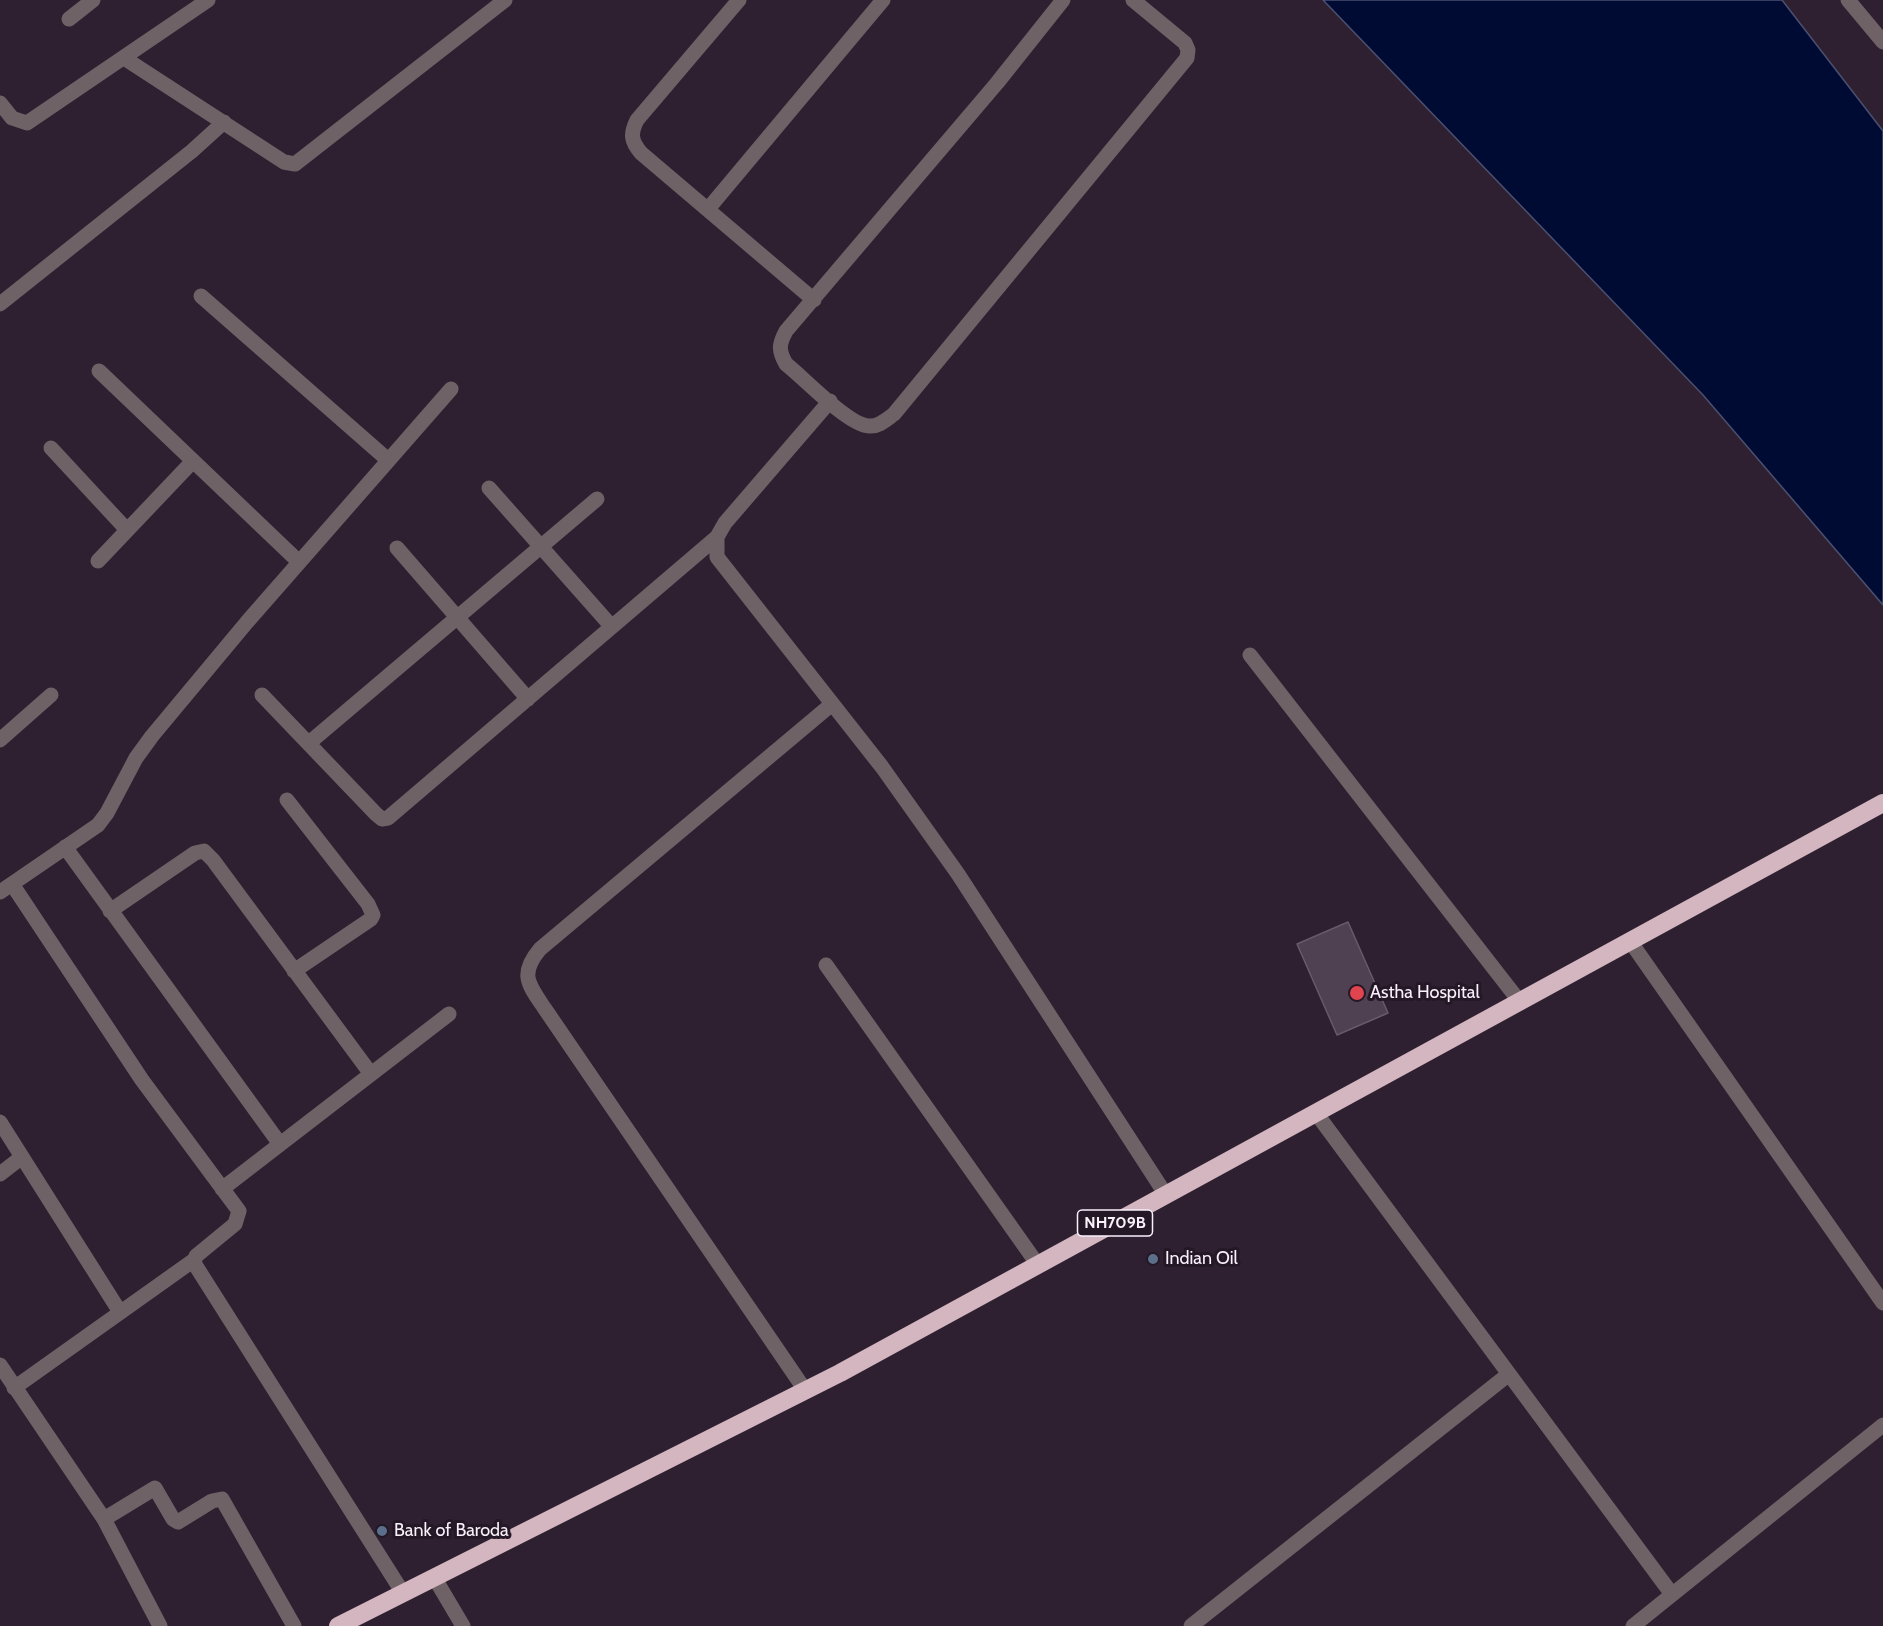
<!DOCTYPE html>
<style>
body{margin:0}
canvas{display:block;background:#2e2030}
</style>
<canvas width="1883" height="1626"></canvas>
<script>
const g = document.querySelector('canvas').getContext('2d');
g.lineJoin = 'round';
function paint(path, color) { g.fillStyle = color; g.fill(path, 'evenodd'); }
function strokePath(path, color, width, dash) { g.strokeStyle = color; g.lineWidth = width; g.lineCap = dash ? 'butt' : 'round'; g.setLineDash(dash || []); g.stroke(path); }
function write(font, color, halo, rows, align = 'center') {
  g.font = font + ' Cabin,sans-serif'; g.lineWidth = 6; g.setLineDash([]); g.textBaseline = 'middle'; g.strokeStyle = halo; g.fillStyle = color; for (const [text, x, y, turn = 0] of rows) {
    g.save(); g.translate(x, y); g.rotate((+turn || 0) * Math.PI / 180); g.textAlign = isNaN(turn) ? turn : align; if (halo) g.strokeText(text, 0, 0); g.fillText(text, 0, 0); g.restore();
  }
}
const water = new Path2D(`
 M1323 0H1782L1883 131V605L1703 395Z`);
const building = new Path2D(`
 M1348 922 1388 1013 1337 1035 1297 944Z`);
const street = new Path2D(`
 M739 0 637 120C630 134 631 141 641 153L814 300
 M1063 0 997 83 786 331C779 344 778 350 786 364 804 378 848 425 869 426 879 427 887 419 894 414L1187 58 1188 50 1185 43 1133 0
 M1848 0 1883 42
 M69 19 93 0
 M124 58 284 162 295 164 505 0
 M0 103 12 118 27 123 208 0
 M708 209 883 0
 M201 296 388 460
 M0 304 192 151 224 122
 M99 371 299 562
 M830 401 725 523 717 537V557L882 767 958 874 1166 1195
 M51 448 127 530
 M489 488 612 627
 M397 548 528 699
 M98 561 193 461
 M1250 655 1520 1002
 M262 695 376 814 382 819 388 818 717 537
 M0 740 51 695
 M309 743 597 499
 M287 800 368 904 373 915 371 919 294 971
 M65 847 280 1144
 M12 884 142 1080 239 1211 235 1224 196 1256 194 1263 403 1593
 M0 892 98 825 107 813 136 758 152 736 247 622 451 389
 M110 911 195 853 204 851 213 860 371 1074
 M1630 941 1883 1303
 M826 965 1038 1265
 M1316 1113 1671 1593
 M0 1122 120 1312
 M0 1174 22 1157
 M222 1189 449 1014
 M0 1365 104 1519 160 1626
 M14 1388 194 1260
 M805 1390 545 1009C528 984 519 974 540 949L832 704
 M104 1519 155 1488 173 1519 178 1522 212 1501 222 1499 294 1626
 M434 1577 463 1626
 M1191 1626 1509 1374
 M1633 1626 1883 1425`);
const highway = new Path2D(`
 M338 1626 840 1373 1883 803`);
const markers = [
 [1357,993,8,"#e0444e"],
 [1153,1259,6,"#5c6f8a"],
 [382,1531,6,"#5c6f8a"]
];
const shields = [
 [1115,1223,75]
];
const shieldNames = [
 ["NH709B",1115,1223]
];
const poiNames = [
 ["Astha Hospital",1370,993],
 ["Indian Oil",1165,1259],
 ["Bank of Baroda",394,1531]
];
paint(water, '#000b34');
strokePath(water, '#4b5070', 1.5);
paint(building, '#4f4152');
strokePath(building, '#68596c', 1.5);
strokePath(street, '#6e6266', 15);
strokePath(highway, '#d3b6bf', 18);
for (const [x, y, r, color] of markers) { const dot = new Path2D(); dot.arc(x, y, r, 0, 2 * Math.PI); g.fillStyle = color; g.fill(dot); strokePath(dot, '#241726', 2); }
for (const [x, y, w] of shields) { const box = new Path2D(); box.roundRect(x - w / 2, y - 13, w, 26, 4.5); g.fillStyle = '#241726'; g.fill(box); strokePath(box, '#f9f0fb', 1.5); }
write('bold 16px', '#f9f0fb', null, shieldNames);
write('18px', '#f9f0fb', '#241726', poiNames, 'left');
</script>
